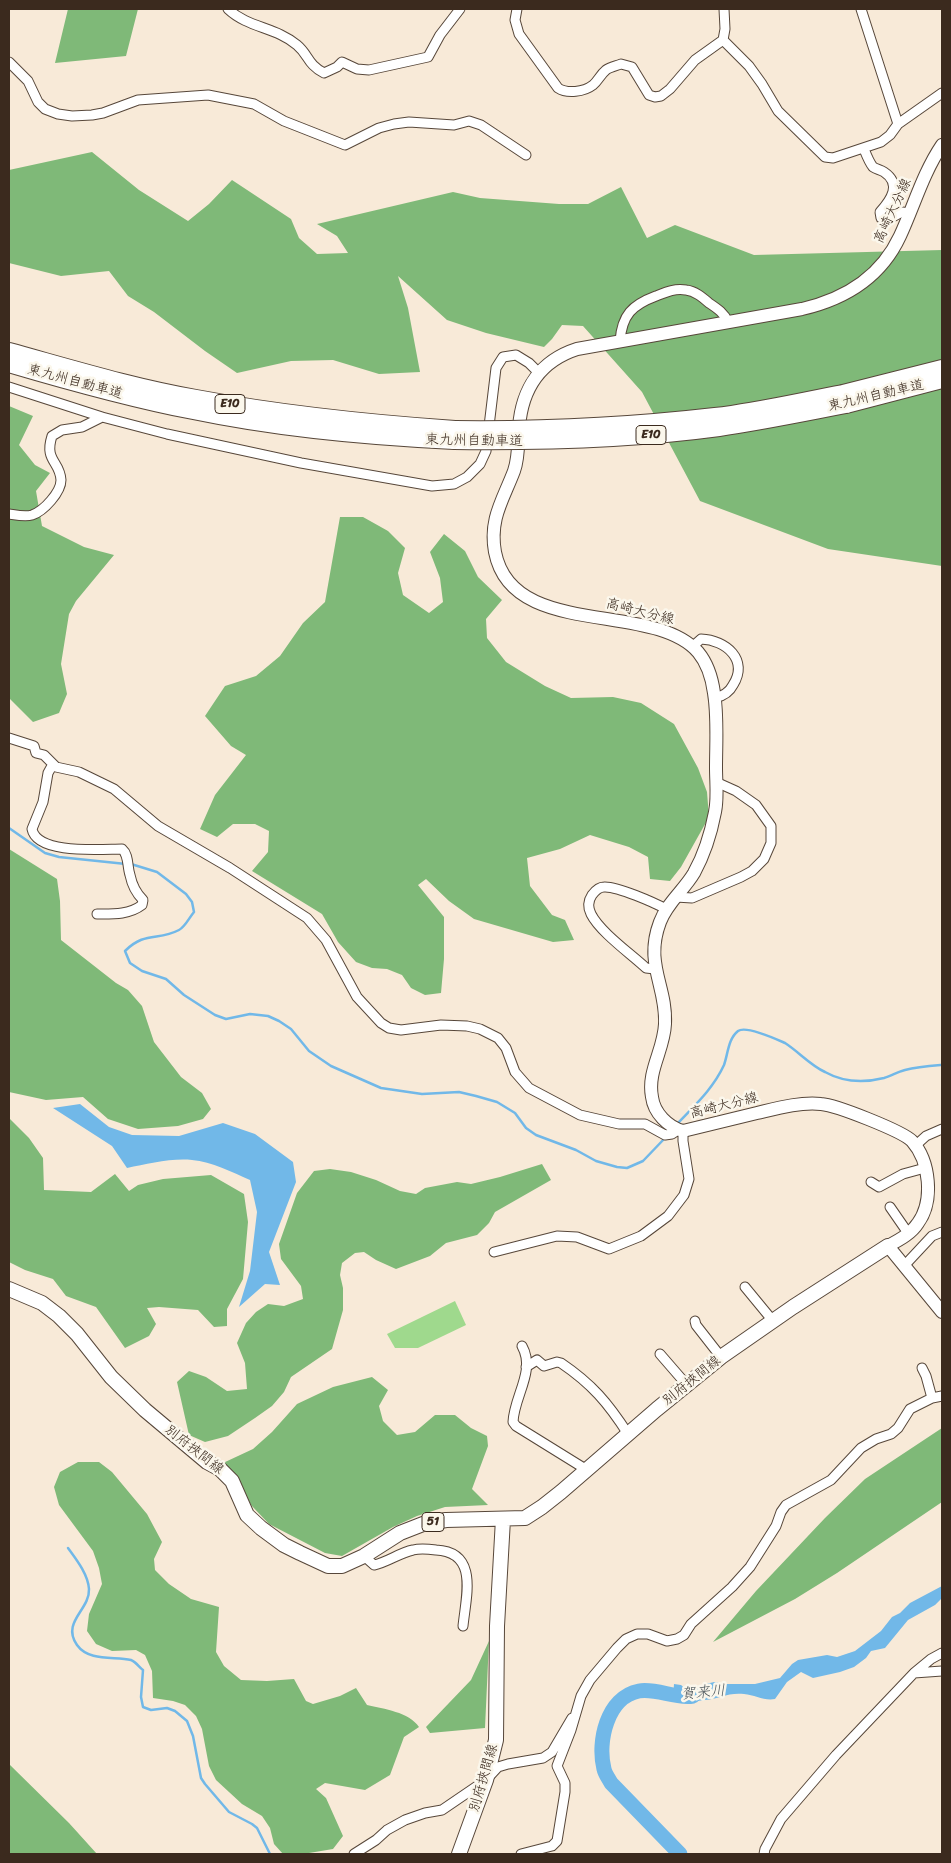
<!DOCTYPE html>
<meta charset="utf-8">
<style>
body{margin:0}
#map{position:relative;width:951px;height:1863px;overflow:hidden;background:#f8ead8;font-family:Sriracha,sans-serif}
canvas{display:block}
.frame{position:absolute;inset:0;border:10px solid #3b2a1e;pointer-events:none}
</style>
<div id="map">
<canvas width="951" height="1863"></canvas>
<div class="frame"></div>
</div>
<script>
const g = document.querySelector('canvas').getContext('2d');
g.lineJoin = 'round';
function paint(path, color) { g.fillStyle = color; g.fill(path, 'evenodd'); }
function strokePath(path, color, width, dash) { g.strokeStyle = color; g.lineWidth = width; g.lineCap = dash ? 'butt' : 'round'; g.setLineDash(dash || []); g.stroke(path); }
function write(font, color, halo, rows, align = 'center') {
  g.font = font + ' Sriracha,"Klee One",sans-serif'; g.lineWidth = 5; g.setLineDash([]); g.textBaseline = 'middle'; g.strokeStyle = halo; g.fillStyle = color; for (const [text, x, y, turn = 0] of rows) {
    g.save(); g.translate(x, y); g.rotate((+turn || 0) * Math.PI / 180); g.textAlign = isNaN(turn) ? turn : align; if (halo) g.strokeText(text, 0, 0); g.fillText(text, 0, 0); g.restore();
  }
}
const green = new Path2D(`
 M455 1301 466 1325 418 1348H395L387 1334Z`);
const forest = new Path2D(`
 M68 9H138L126 56 55 63Z
 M92 152 139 190 188 221 209 204 232 180 291 219 299 238 317 254 348 253 337 236 317 224 453 192 480 198 559 204H588L621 187 647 238 675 225 754 255 942 250V566L828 549 700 501 642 392 583 326 562 325 552 339 544 347 486 333 447 320 398 276 408 308 420 372 379 374 333 360 291 361 237 373 205 351 154 312 128 296 109 271 61 276 9 263V170Z
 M9 406 33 416 19 445 35 465 50 473 36 491 42 526 84 547 114 555 76 601 69 614 61 664 67 694 59 713 33 722 10 699 9 695Z
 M340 517H363L388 531 405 548 398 573 403 595 429 613 443 602 440 578 430 552 444 534 465 551 478 577 502 600 486 619 487 638 506 662 545 686 571 698 613 697 641 703 674 724 698 768 707 792 709 817 681 867 670 881 650 879 648 857 629 847 590 835 560 849 527 858 530 886 552 915 565 920 574 940 553 942 474 919 449 901 426 879 418 885 444 917V959L441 993 425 995 411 988 402 975 387 969 372 968 356 962 338 942 322 914 252 871 268 852 269 831 255 824H233L217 837 200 829 215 795 246 755 231 746 205 716 225 686 256 676 280 656 303 623 325 602Z
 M9 849 57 879 60 901 61 940 116 983 128 990 142 1006 154 1042 181 1077 202 1093 211 1109 203 1119 178 1126 138 1129 108 1119 83 1097 46 1100 9 1092Z
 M9 1118 29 1138 43 1158 44 1190 91 1192 115 1174 129 1191 138 1185 163 1179 211 1175 244 1194 248 1222 243 1279 227 1309V1326L214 1327 198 1310 159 1307 147 1308 156 1324 149 1336 125 1348 96 1307 66 1296 53 1279 25 1270 9 1262Z
 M542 1164 551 1180 495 1212 489 1223 477 1235 446 1243 430 1256 396 1269 376 1260 364 1252 355 1253 342 1263 340 1275 343 1288V1310L332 1349 291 1377 284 1392 272 1406 255 1418 228 1436 205 1442 189 1435 177 1382 189 1371 206 1377 227 1391 247 1389 245 1363 237 1343 246 1323 256 1312 268 1304 284 1306 303 1299 301 1286 281 1259 279 1244 297 1193 314 1171 330 1169 351 1172 376 1180 400 1191 416 1194 425 1188 457 1182 471 1184 500 1177Z
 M372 1377 388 1390 379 1406 383 1421 397 1435 415 1432 435 1415H455L471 1428 487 1436 488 1446 472 1489 488 1505 445 1507 417 1516 393 1527 342 1556 325 1553 269 1524 251 1505 238 1478 223 1463 253 1449 272 1432 297 1404 333 1387Z
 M942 1428V1502L837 1573 795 1599 713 1642 756 1591 825 1518 865 1479Z
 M78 1462H99L112 1472 147 1514 162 1542 154 1559 155 1570 169 1584 191 1599 219 1607 216 1652 224 1666 241 1680 267 1681 294 1679 306 1701 313 1704 340 1696 356 1688 367 1705C384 1709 409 1712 419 1727L404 1737 390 1775 365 1790 325 1783 316 1789 326 1798 343 1836 333 1849 303 1854H283L274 1844 270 1828 262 1816 242 1804 216 1780 209 1766 202 1729 196 1716 185 1705 173 1701 153 1698 152 1671 145 1655 136 1650 112 1651 96 1644 87 1631 89 1614 102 1584 99 1568 93 1551 59 1505 54 1487 60 1472Z
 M489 1641 485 1728 430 1733 426 1727 471 1680Z
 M9 1764 69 1823 97 1854H9Z`);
const water = new Path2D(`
 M80 1104 109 1127 132 1135 179 1136 223 1123 255 1134 293 1162 296 1182 269 1252 280 1285 265 1284 239 1307 250 1271 257 1212 250 1180C232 1172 212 1162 192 1160 171 1158 147 1164 127 1168L112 1146 53 1108Z
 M942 1586V1598L935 1605 908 1620 885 1648 871 1651 866 1658 854 1667 840 1672 813 1678 801 1672 787 1682 775 1699C764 1701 755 1695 744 1694 729 1692 718 1699 705 1700 694 1702 683 1701 673 1699L674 1684 681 1685 686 1689 714 1682 724 1684H755L780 1678 792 1664 798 1660 827 1655 837 1657 855 1651 881 1631 892 1617 900 1613 910 1603Z`);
const stream = new Path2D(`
 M9 828 45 853 59 857 126 864
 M131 864 157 872 186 894 192 902 194 912C189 918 185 927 179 930 158 941 145 931 125 951L130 963 142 971 166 979 184 995 215 1015 226 1019 250 1014 268 1016 279 1021 291 1029 309 1051 331 1066 381 1088 422 1094 459 1092 476 1096 497 1102 515 1113 526 1128 536 1135 576 1150 596 1161 617 1167 627 1168 643 1161 665 1138
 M677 1124C694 1106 713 1089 724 1065 728 1054 728 1039 738 1031 746 1025 776 1039 785 1043 799 1052 810 1065 825 1072 843 1082 864 1083 884 1078 891 1076 897 1072 905 1070 917 1067 930 1066 942 1065
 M68 1548C76 1559 88 1574 89 1589 90 1610 61 1622 77 1645 89 1662 115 1656 131 1660 136 1662 139 1667 143 1670L141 1697 143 1707 151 1710 167 1708 175 1711 187 1721 193 1736 201 1778 205 1784 229 1812 252 1824 257 1828 270 1854`);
const river = new Path2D(`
 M680 1854 611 1783C609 1779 605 1774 604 1769 597 1742 607 1697 639 1691 657 1688 675 1699 693 1696`);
const street = new Path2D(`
 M228 9C248 28 276 27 297 45 309 55 307 64 324 73L337 67 342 62 357 69 369 70 428 57 440 35 460 9
 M517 9 515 20 519 34 558 88C567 94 584 92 593 85 598 81 600 75 606 70 610 67 616 66 621 64L632 67 649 95 655 97 661 96 670 89 695 60 723 40 725 29 724 9
 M861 9 898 124
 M723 40 749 66 762 84 778 111 825 157 833 158 881 142 890 135 898 124 942 93
 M9 62 28 81 38 102 45 109 58 114 72 116 92 115 103 113 138 100 208 95 254 104 284 121 345 145 379 128 394 124 409 122 454 125 469 121 481 125 526 155
 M864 149C866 154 869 162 873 167 876 169 881 170 884 172 902 184 891 200 880 212L881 218 887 220 902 212 910 213
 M620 341C622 315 632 305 656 296 666 292 675 288 686 290 695 291 702 297 709 303 718 309 724 313 728 322
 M9 387 102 417 167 434 301 463 432 486 454 484 467 477 480 464 486 451 496 368 503 357 516 355 529 363 539 373
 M9 514C16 515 25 517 32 515 44 511 61 492 61 480 60 461 44 461 52 436L62 430 82 427 102 417
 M692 647 701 639C726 640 749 660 733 685 729 693 723 696 715 698
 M9 738 34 746 36 753 44 755 56 767 79 772 114 789 158 826 230 868 307 918 326 940 357 997 381 1023 389 1028 401 1030 441 1025 467 1026 480 1029 498 1038 506 1048 515 1072 529 1088 580 1115 619 1124H645L665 1135 672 1134 678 1130
 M53 764 48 773 43 802 32 829C37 855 102 849 122 849 129 855 127 866 130 875 132 885 136 893 143 900L142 905C129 915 112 914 97 914
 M676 897 692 898 741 877 752 871 764 859 771 843V826L756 805 736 791 716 782
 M655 969 646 968C631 954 600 932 591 914 588 908 588 901 592 895 595 891 599 887 604 887 617 886 655 903 666 909
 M915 1146 926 1136 942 1129
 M871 1182 879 1187 903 1174 925 1168
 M890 1207 908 1233
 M494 1252 557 1236 577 1237 609 1249 641 1236 668 1216 684 1195 689 1179 683 1141V1131
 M904 1266 932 1236 942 1232
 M745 1287 773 1321
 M695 1321 696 1325 721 1357
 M522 1346C536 1371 514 1396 513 1422L516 1426 587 1470
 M660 1354 686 1384
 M526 1367 537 1360 544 1366 557 1362 561 1363C592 1384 608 1403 628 1434
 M922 1368 926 1376 932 1398
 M364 1556 374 1565C388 1562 399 1553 413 1550 420 1548 429 1549 436 1550 479 1552 466 1596 463 1626
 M914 1673 942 1671
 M354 1854 376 1840 387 1830 405 1820 425 1813 442 1810 486 1780 498 1767 508 1764 543 1758 552 1752 572 1718
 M521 1854 552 1846 557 1841 565 1792V1783L557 1766 571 1730 581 1696 590 1680 617 1648 626 1639 637 1634H648L667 1641 677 1639 684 1635 691 1624 732 1587 750 1567 776 1526 781 1512 786 1505 831 1480 861 1448 876 1439 891 1434 898 1428 910 1409 932 1398 942 1396
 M764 1854 765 1849 781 1819 836 1755 914 1673 931 1659 942 1653`);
const secondary = new Path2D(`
 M942 145C923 173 914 206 900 236 881 277 845 299 802 309L577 349C540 361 522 389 519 427 518 442 519 457 514 471 503 500 489 519 495 552 512 640 652 600 698 652 708 664 712 678 714 693 718 717 716 743 716 768 716 782 718 798 715 812 711 833 704 855 694 873 684 890 667 903 660 922 644 964 667 986 665 1024 664 1050 647 1071 652 1097 654 1113 668 1127 683 1131 708 1125 733 1119 757 1113 778 1108 799 1102 821 1104 836 1105 902 1131 912 1141 930 1161 934 1201 918 1223 911 1234 899 1240 888 1246L942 1312`);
const primary = new Path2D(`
 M9 1289 42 1303 59 1316 77 1334 111 1377 145 1410 207 1462 220 1469 232 1481 247 1515 261 1528 284 1545 300 1553 328 1566H342L364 1556 400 1533 423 1524 446 1520 525 1518 542 1507 561 1492 657 1409 721 1357 793 1307 888 1246
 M459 1854 486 1780 496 1740 497 1626 503 1519`);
const highway = new Path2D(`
 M9 351C71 368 133 387 196 398 282 414 368 423 455 429
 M9 364C70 382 131 399 193 411 279 429 367 437 454 441
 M843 393 942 368
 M846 405 942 380`);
const highwayBridge = new Path2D(`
 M455 429C542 430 628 426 715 416 758 411 800 401 843 393
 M454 441C543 442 631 440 719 428 761 422 804 413 846 405`);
const shields = [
 [230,404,30],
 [651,435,30],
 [433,1522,22]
];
const shieldNames = [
 ["E10",230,404],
 ["E10",651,435],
 ["51",433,1522]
];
const streetNames = [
 ["高崎大分線",893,211,-65],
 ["東九州自動車道",75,382,15],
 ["東九州自動車道",876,396,-13],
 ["東九州自動車道",474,441,1],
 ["高崎大分線",640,612,14],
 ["高崎大分線",724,1106,-14],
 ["別府挾間線",692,1381,-39],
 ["別府挾間線",194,1450,38],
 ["別府挾間線",484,1778,-74]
];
const waterNames = [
 ["賀来川",703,1693,-5]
];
paint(green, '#9fd98d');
paint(forest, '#7fb978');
paint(water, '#71b8e8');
strokePath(stream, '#71b8e8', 2.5);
strokePath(river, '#71b8e8', 15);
strokePath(street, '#57473a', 11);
strokePath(secondary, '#57473a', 14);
strokePath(primary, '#57473a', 16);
strokePath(highway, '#57473a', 18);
strokePath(street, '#fff', 9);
strokePath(secondary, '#fff', 12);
strokePath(primary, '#fff', 14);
strokePath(highway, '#fff', 16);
strokePath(highwayBridge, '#57473a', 18, []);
strokePath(highwayBridge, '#fff', 16);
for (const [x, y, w] of shields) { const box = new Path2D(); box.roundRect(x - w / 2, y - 9.5, w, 19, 4); g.fillStyle = '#fbf7ec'; g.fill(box); strokePath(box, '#3b2a1e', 1); }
write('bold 12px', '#3b2a1e', null, shieldNames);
write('14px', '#3b2a1e', '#fbf7ec', streetNames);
write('italic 15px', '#4b555b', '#fbf7ec', waterNames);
</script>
